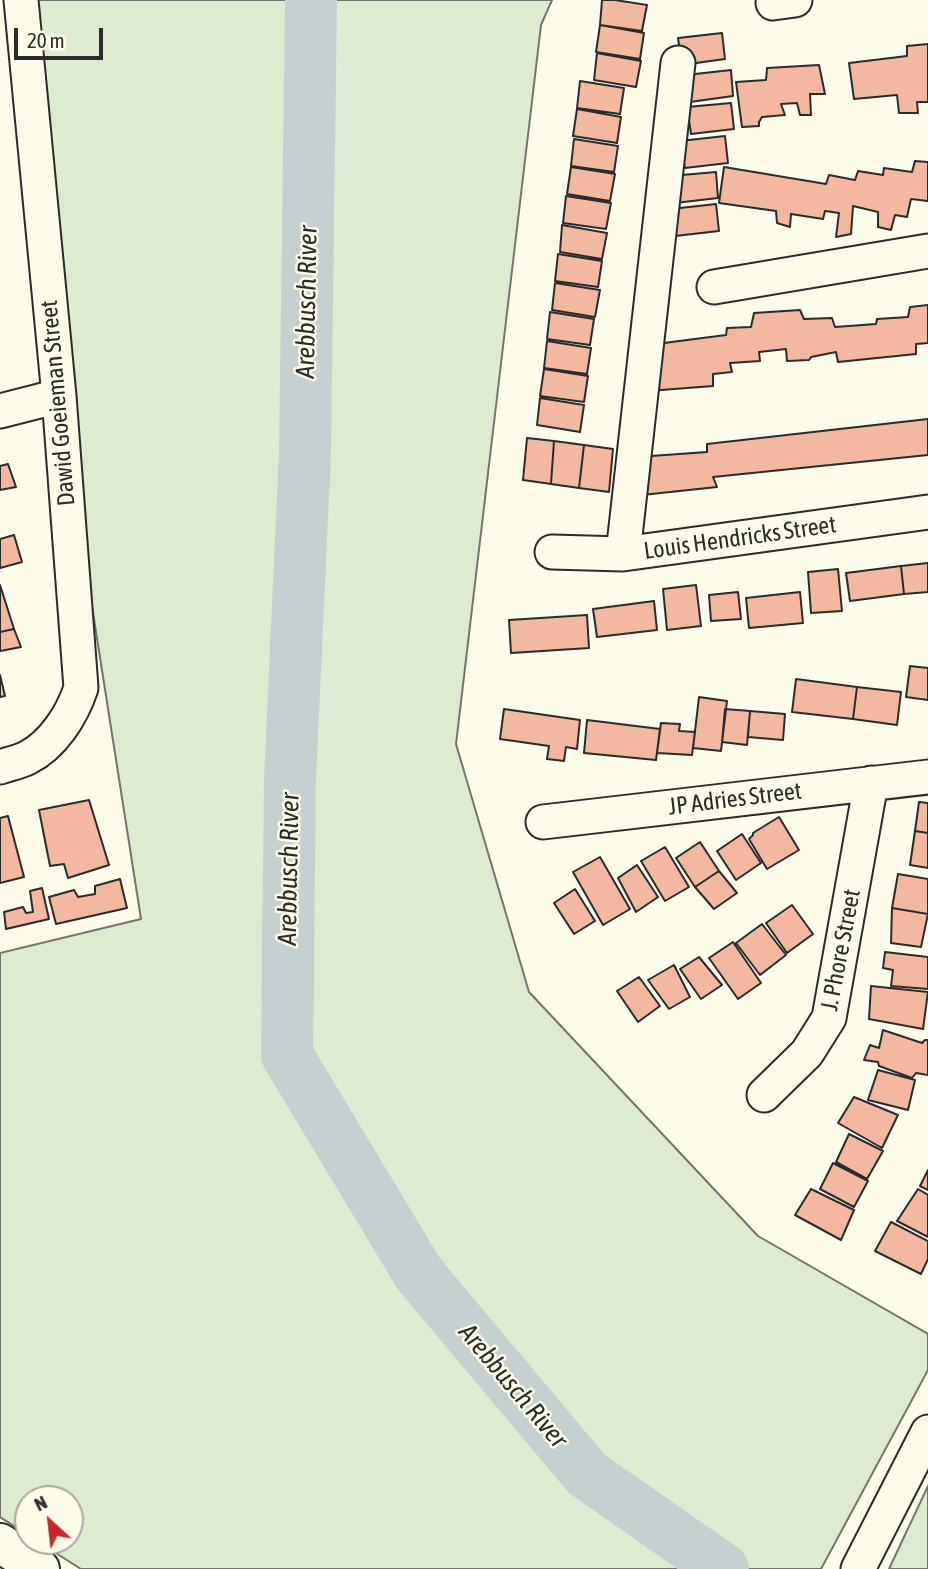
<!DOCTYPE html>
<style>
body{margin:0}
#map{position:relative;width:928px;height:1569px;overflow:hidden;background:#fdfbea;font-family:"Asap Condensed",sans-serif}
canvas{display:block}
.north{position:absolute;left:14px;top:1485px;width:70px;height:70px;box-sizing:border-box;background:#fdfbea;border:2px solid #a9a89e;border-radius:50%;rotate:333deg;font-size:19px;font-weight:700;line-height:28px;text-align:center;color:#2b2b2b}
.north::after{content:'';display:block;margin:auto;width:24px;height:32px;background:#c62828;clip-path:polygon(50% 0,100% 100%,50% 72%,0 100%)}
.scale{position:absolute;left:14px;top:28px;width:89px;height:32px;box-sizing:border-box;border:4px solid #2b2b2b;border-top:0;padding-left:9px;font-size:21px;line-height:24px;white-space:nowrap;color:#2b2b2b;-webkit-text-stroke:5px #fdfbea;paint-order:stroke}
</style>
<div id="map">
<canvas width="928" height="1569"></canvas>
<div class="north">N</div>
<div class="scale">20 m</div>
</div>
<script>
const g = document.querySelector('canvas').getContext('2d');
g.lineJoin = 'round';
function paint(path, color) { g.fillStyle = color; g.fill(path, 'evenodd'); }
function strokePath(path, color, width, dash) { g.strokeStyle = color; g.lineWidth = width; g.lineCap = dash ? 'butt' : 'round'; g.setLineDash(dash || []); g.stroke(path); }
function write(font, color, halo, rows, align = 'center') {
  g.font = font + ' "Asap Condensed",sans-serif'; g.lineWidth = 5; g.setLineDash([]); g.textBaseline = 'middle'; g.strokeStyle = halo; g.fillStyle = color; for (const [text, x, y, turn = 0] of rows) {
    g.save(); g.translate(x, y); g.rotate((+turn || 0) * Math.PI / 180); g.textAlign = isNaN(turn) ? turn : align; if (halo) g.strokeText(text, 0, 0); g.fillText(text, 0, 0); g.restore();
  }
}
const green = new Path2D(`
 M21 0H552L541 25 456 744 529 992 758 1236 928 1334V1370L821 1569H81L37 1541H70V1499H28V1535L0 1517V953L141 919 59 396Z
 M928 1486V1569H889Z`);
const river = new Path2D(`
 M311 0 305 453 290 779 287 1055 419 1274 587 1474 723 1569`);
const building = new Path2D(`
 M602 0H615L647 5 642 31 600 25Z
 M600 25 644 33 640 59 596 52Z
 M722 33 725 59 682 65 678 38Z
 M928 44V102H917L918 113H899L897 95 854 99 849 63 907 56V46Z
 M597 53 641 61 636 87 594 80Z
 M819 65 825 94H810L811 115H800L797 103 781 104 785 115 762 117 759 122V126L742 127 736 82 766 80 767 68Z
 M731 70 733 96 690 102 686 75Z
 M580 81 624 88 620 114 577 108Z
 M731 103 734 129 691 134 687 107Z
 M577 109 621 117 617 143 573 136Z
 M725 136 728 163 685 168 680 141Z
 M574 139 618 146 614 172 571 166Z
 M915 161 928 162V201L911 199 907 217 895 215 891 230 878 227V212L853 206 851 234 836 237 839 213 825 211 823 219 791 214 790 227 777 223 776 211 719 203 724 167 826 184 829 175 855 180 858 171 883 175 884 168 912 172Z
 M571 167 615 174 610 201 567 194Z
 M716 172 718 198 675 203 671 176Z
 M566 196 611 203 606 229 563 223Z
 M716 204 719 231 675 236 671 209Z
 M562 225 607 233 602 259 560 252Z
 M558 254 602 261 598 287 555 281Z
 M555 283 600 290 595 317 552 310Z
 M928 305V343L916 344V354L838 362 836 352 811 357 809 360 787 361 786 349 759 352 760 361 730 363 732 372 713 374V386L648 391V345L726 335 727 328 751 327 754 313 800 310 804 319 832 318 835 327 876 324 877 319 908 317 910 307Z
 M550 312 594 319 590 345 547 339Z
 M547 341 591 348 587 374 544 368Z
 M544 369 588 376 584 402 540 396Z
 M540 398 584 405 580 432 537 425Z
 M928 419V455L713 477 717 487 642 495 637 457 707 452V444Z
 M527 438 554 441 551 484 523 480Z
 M554 441 584 445 579 488 551 484Z
 M584 445 613 449 609 492 579 488Z
 M8 464 16 487 0 490V466Z
 M14 535 22 562 0 568V539Z
 M928 563V592L904 594 901 566Z
 M901 566 904 594 850 601 846 573Z
 M838 569 842 611 811 613 808 572Z
 M0 585 14 629 0 632Z
 M696 585 701 626 667 630 663 589Z
 M738 592 741 619 711 621 709 595Z
 M800 592 803 623 749 628 746 598Z
 M654 601 657 630 597 637 593 609Z
 M587 615 589 648 511 653 509 620Z
 M14 629 21 647 0 651V632Z
 M910 666 928 668V700L906 697Z
 M0 675 5 696 0 697Z
 M796 679 857 687 853 719 792 712Z
 M857 687 901 692 897 725 853 719Z
 M699 697 727 701 721 751 693 748Z
 M504 709 580 720 577 749 566 747 564 761 547 759 549 746 500 739Z
 M725 709 750 711 747 745 722 742Z
 M750 711 785 714 783 740 748 737Z
 M587 720 660 729 656 760 584 753Z
 M661 723 680 724 679 731 695 732 692 755 657 753Z
 M89 800 109 865 68 878 64 864 50 866 39 810Z
 M919 802 928 803V833L915 831Z
 M8 816 24 877 0 883V818Z
 M779 817 799 850 767 869 749 839 753 835V833Z
 M915 831 928 833V868L910 865Z
 M742 834 761 863 736 880 717 851Z
 M700 842 719 871 695 887 676 858Z
 M665 847 689 887 665 901 641 861Z
 M600 857 630 909 603 925 573 872Z
 M637 865 658 897 636 912 618 878Z
 M719 871 737 893 714 909 695 887Z
 M898 874 928 879V914L892 908Z
 M120 879 127 908 56 924 49 897 74 890 78 897 95 894V886Z
 M42 888 49 919 6 929 4 912 23 907 26 913 33 912 30 891Z
 M575 889 595 921 574 934 554 903Z
 M792 905 813 934 787 953 766 923Z
 M892 908 928 914 921 947 891 943Z
 M762 924 786 955 760 975 736 943Z
 M733 942 761 983 738 999 709 958Z
 M885 952 928 957V989L891 986 893 970 883 968Z
 M699 957 722 985 701 999 680 969Z
 M674 965 690 997 669 1009 648 980Z
 M639 977 660 1006 638 1022 617 991Z
 M871 986 928 992 923 1029 869 1019Z
 M883 1030 922 1043 925 1040H928V1075L916 1073 912 1078 879 1066 878 1062 864 1060 870 1045 879 1048Z
 M878 1070 915 1080 908 1110 868 1100Z
 M854 1097 898 1115 882 1148 838 1123Z
 M849 1134 883 1151 867 1179 836 1162Z
 M833 1163 868 1181 854 1207 820 1189Z
 M928 1170V1190L920 1186Z
 M811 1189 854 1210 841 1240 795 1215Z
 M918 1189 928 1195V1237L897 1221Z
 M891 1222 928 1241V1259L921 1274 875 1251Z`);
const minor = new Path2D(`
 M773 3 795 0
 M714 287 928 251
 M0 411 59 396
 M552 552 623 554 928 512
 M623 554 678 63
 M0 767C9 764 19 762 27 758 53 745 72 715 81 688L59 396 21 0
 M543 822 928 777
 M764 1095 807 1053 829 1018 871 783
 M858 1569 928 1432`);
const major = new Path2D(`
 M0 1543 40 1569`);
const streetNames = [
 ["Dawid Goeieman Street",58,403,-95],
 ["Louis Hendricks Street",740,538,-8],
 ["JP Adries Street",735,799,-7],
 ["J. Phore Street",841,950,-79]
];
const waterNames = [
 ["Arebbusch River",307,302,-89],
 ["Arebbusch River",289,869,-89],
 ["Arebbusch River",513,1386,50]
];
paint(green, '#deebd1');
strokePath(green, '#74746e', 2);
strokePath(river, '#c7d0d0', 52);
paint(building, '#f2b8a0');
strokePath(building, '#2b2b2b', 2);
strokePath(minor, '#2b2b2b', 37);
strokePath(major, '#2b2b2b', 42);
strokePath(minor, '#fdfbea', 33);
strokePath(major, '#fdfbea', 38);
write('24px', '#2b2b2b', '#fdfbea', streetNames);
write('italic 26px', '#2b2b2b', '#fdfbea', waterNames);
</script>
